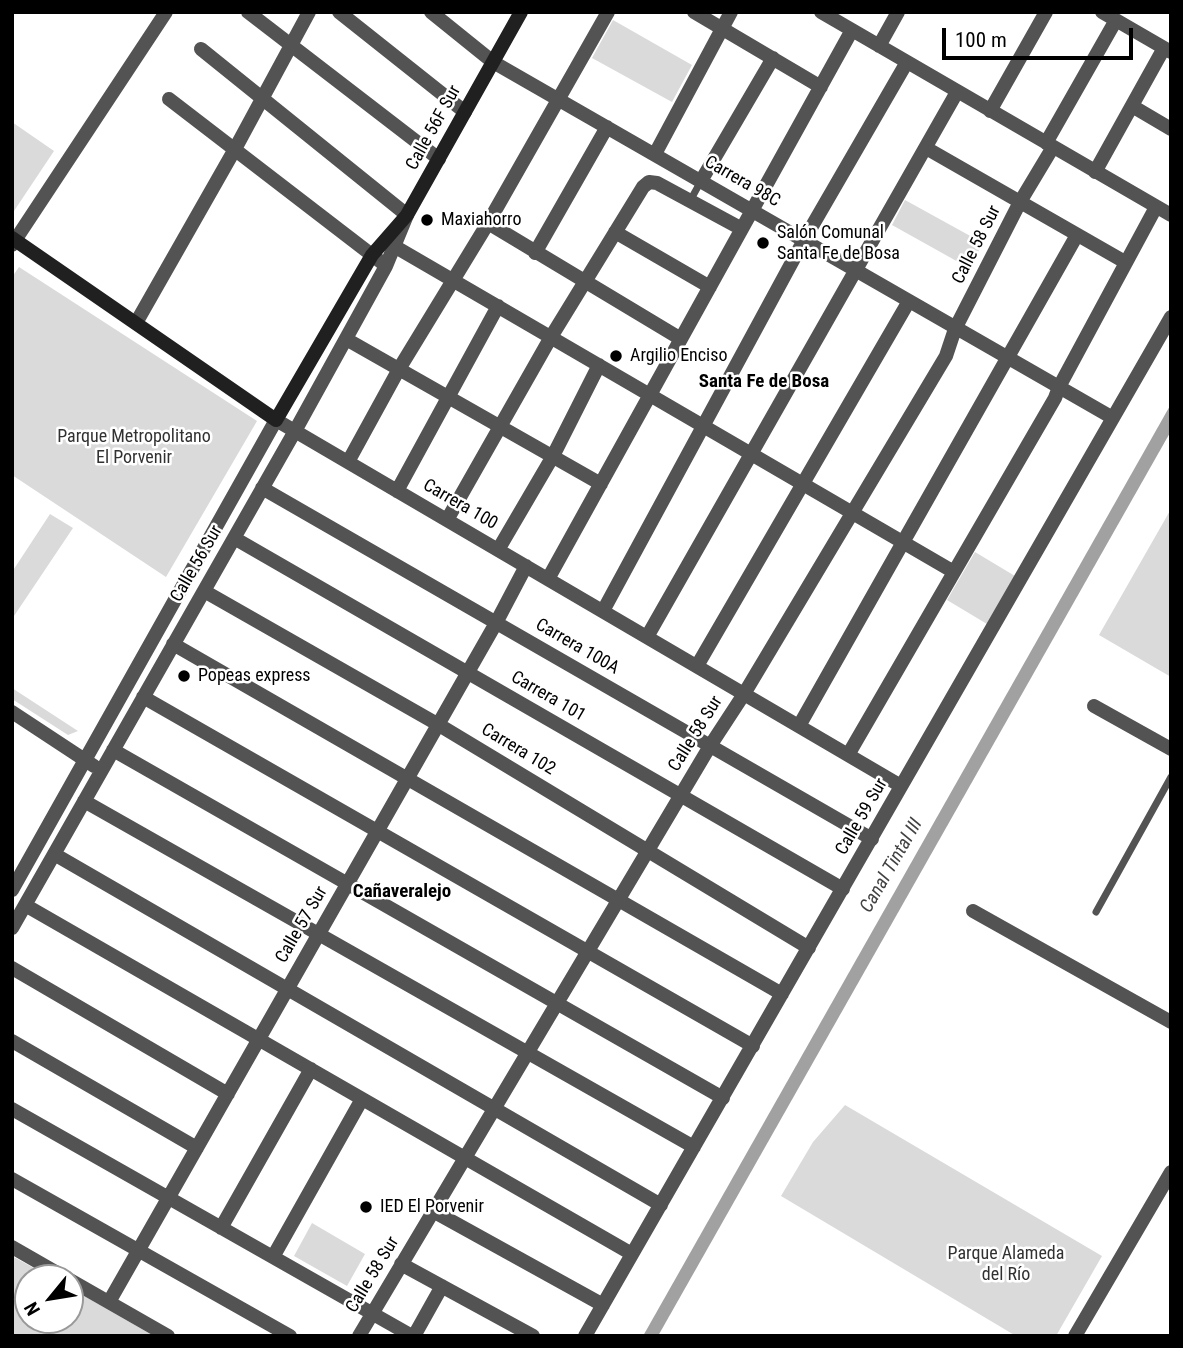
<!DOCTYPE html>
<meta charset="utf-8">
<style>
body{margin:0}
#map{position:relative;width:1183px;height:1348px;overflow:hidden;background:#fff;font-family:"Roboto Condensed",sans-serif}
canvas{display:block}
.frame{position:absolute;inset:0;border:14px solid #000;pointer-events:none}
.north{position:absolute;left:14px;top:1264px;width:70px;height:70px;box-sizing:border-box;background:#fff;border:2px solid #999;border-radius:50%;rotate:240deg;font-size:19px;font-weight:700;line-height:28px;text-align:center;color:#000}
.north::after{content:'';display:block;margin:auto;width:24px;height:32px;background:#000;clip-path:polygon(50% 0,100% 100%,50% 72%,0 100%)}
.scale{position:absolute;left:942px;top:28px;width:191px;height:32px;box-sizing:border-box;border:4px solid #000;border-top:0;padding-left:9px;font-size:21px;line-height:24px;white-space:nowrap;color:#000;-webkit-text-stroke:5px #fff;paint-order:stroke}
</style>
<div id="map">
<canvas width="1183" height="1348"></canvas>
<div class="frame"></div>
<div class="north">N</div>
<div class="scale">100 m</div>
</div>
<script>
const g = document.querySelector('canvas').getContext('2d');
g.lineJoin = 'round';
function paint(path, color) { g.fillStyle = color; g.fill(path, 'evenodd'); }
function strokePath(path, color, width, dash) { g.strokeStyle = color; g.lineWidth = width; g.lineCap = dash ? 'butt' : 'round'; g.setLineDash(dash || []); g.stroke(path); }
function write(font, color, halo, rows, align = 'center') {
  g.font = font + ' "Roboto Condensed",sans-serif'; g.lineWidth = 5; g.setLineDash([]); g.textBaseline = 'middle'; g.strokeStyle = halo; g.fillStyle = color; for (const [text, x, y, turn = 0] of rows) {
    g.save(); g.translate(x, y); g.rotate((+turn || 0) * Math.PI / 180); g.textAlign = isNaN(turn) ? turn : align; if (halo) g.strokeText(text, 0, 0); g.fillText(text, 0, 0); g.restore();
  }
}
const green = new Path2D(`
 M613 20 692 65 672 102 592 58Z
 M12 122 54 151 12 214Z
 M905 200 983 243 969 268 892 225Z
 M19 267 257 421 166 577 12 475V277Z
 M1171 509V677L1099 635Z
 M50 514 73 528 12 619V572Z
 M975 552 1015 576 987 624 947 600Z
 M12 688 78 731 68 735 12 699Z
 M845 1105 1102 1256 1056 1336H1016L781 1196 813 1142Z
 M312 1223 365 1254 347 1286 294 1256Z
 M12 1256 52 1278H28V1320H70V1288L154 1336H12Z`);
const water = new Path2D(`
 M1171 404V431L658 1336H643Z`);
const lane = new Path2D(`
 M690 201 701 181
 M1096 912 1171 777`);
const street = new Path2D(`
 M248 12 439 159
 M339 12 465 112
 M431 12 493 62 1113 418
 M694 12 821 87
 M821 12 1171 215
 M1102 12 1171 52
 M879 46 898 12
 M169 99 381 262
 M1132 106 1171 129
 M990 111 1046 12
 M1046 143 1116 20
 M926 148 1125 262
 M655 154 731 12
 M1095 172 1164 48
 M701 181 773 58
 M488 223 681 339
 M615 232 710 287
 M387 242 954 572
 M12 245 166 12
 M535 253 607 127
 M136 323 235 149 309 12
 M346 339 601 484
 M348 462 399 369 488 223 608 12
 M262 488 872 839
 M397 491 498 306
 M447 520 551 337 643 187 649 182 657 183 742 229
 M234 538 843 889
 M498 550 553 456 599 365
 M548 579 852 30
 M204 591 439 725 809 948
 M603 611 804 240 907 62
 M647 637 957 92
 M173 644 782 994
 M697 666 909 301
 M143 697 753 1046
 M1094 706 1171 749
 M12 712 94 766
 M799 726 1077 235
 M113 750 723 1098
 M848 755 1055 398 1059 387 1156 207
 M84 801 694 1147
 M54 854 661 1205
 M12 890 276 420 901 786
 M25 905 632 1254
 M973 911 1171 1022
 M12 928 295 431 386 266 407 215 201 49
 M12 968 228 1094
 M12 1041 197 1148
 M12 1109 412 1336
 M12 1179 290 1336
 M433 1211 603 1305
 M221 1228 311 1069
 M12 1247 66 1278
 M273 1257 362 1099
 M401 1264 533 1336
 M70 1280 168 1336
 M109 1302 496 623 526 566
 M359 1336 710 746 744 694 946 356 955 329 1020 202 1053 147
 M414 1336 442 1286
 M585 1336 1171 317
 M1075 1336 1171 1172`);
const secondary = new Path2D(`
 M12 238 276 420 372 255 407 215 521 12`);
const markers = [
 [427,220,7,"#000"],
 [763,243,7,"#000"],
 [616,356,7,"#000"],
 [184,676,7,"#000"],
 [366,1207,7,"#000"]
];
const streetNames = [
 ["Calle 56F Sur",434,128,-61],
 ["Carrera 98C",742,182,30],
 ["Calle 58 Sur",977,245,-63],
 ["Carrera 100",460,505,30],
 ["Calle 56 Sur",197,564,-60],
 ["Carrera 100A",577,647,30],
 ["Carrera 101",548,697,30],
 ["Calle 58 Sur",696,734,-58],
 ["Carrera 102",518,750,31],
 ["Calle 59 Sur",862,817,-60],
 ["Calle 57 Sur",302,925,-60],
 ["Calle 58 Sur",373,1275,-59]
];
const poiNames = [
 ["Maxiahorro",441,220],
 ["Salón Comunal",777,233],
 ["Santa Fe de Bosa",777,254],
 ["Argilio Enciso",630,356],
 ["Popeas express",198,676],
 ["IED El Porvenir",380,1207]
];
const parkNames = [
 ["Parque Metropolitano",134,437],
 ["El Porvenir",134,458],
 ["Parque Alameda",1006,1254],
 ["del Río",1006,1275]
];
const neighbourhoodNames = [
 ["Santa Fe de Bosa",764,382],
 ["Cañaveralejo",402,892]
];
const waterNames = [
 ["Canal Tintal III",892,866,-60]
];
paint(green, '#dadada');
paint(water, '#a1a1a1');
strokePath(lane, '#535353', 7);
strokePath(street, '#535353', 14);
strokePath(secondary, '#202020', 14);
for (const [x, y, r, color] of markers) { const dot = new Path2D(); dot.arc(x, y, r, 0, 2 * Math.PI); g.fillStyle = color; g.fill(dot); strokePath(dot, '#fff', 2.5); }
write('18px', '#000', '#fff', streetNames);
write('18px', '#000', '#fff', poiNames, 'left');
write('18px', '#313131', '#fff', parkNames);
write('bold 19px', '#000', '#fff', neighbourhoodNames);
write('italic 19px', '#424242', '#fff', waterNames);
</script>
